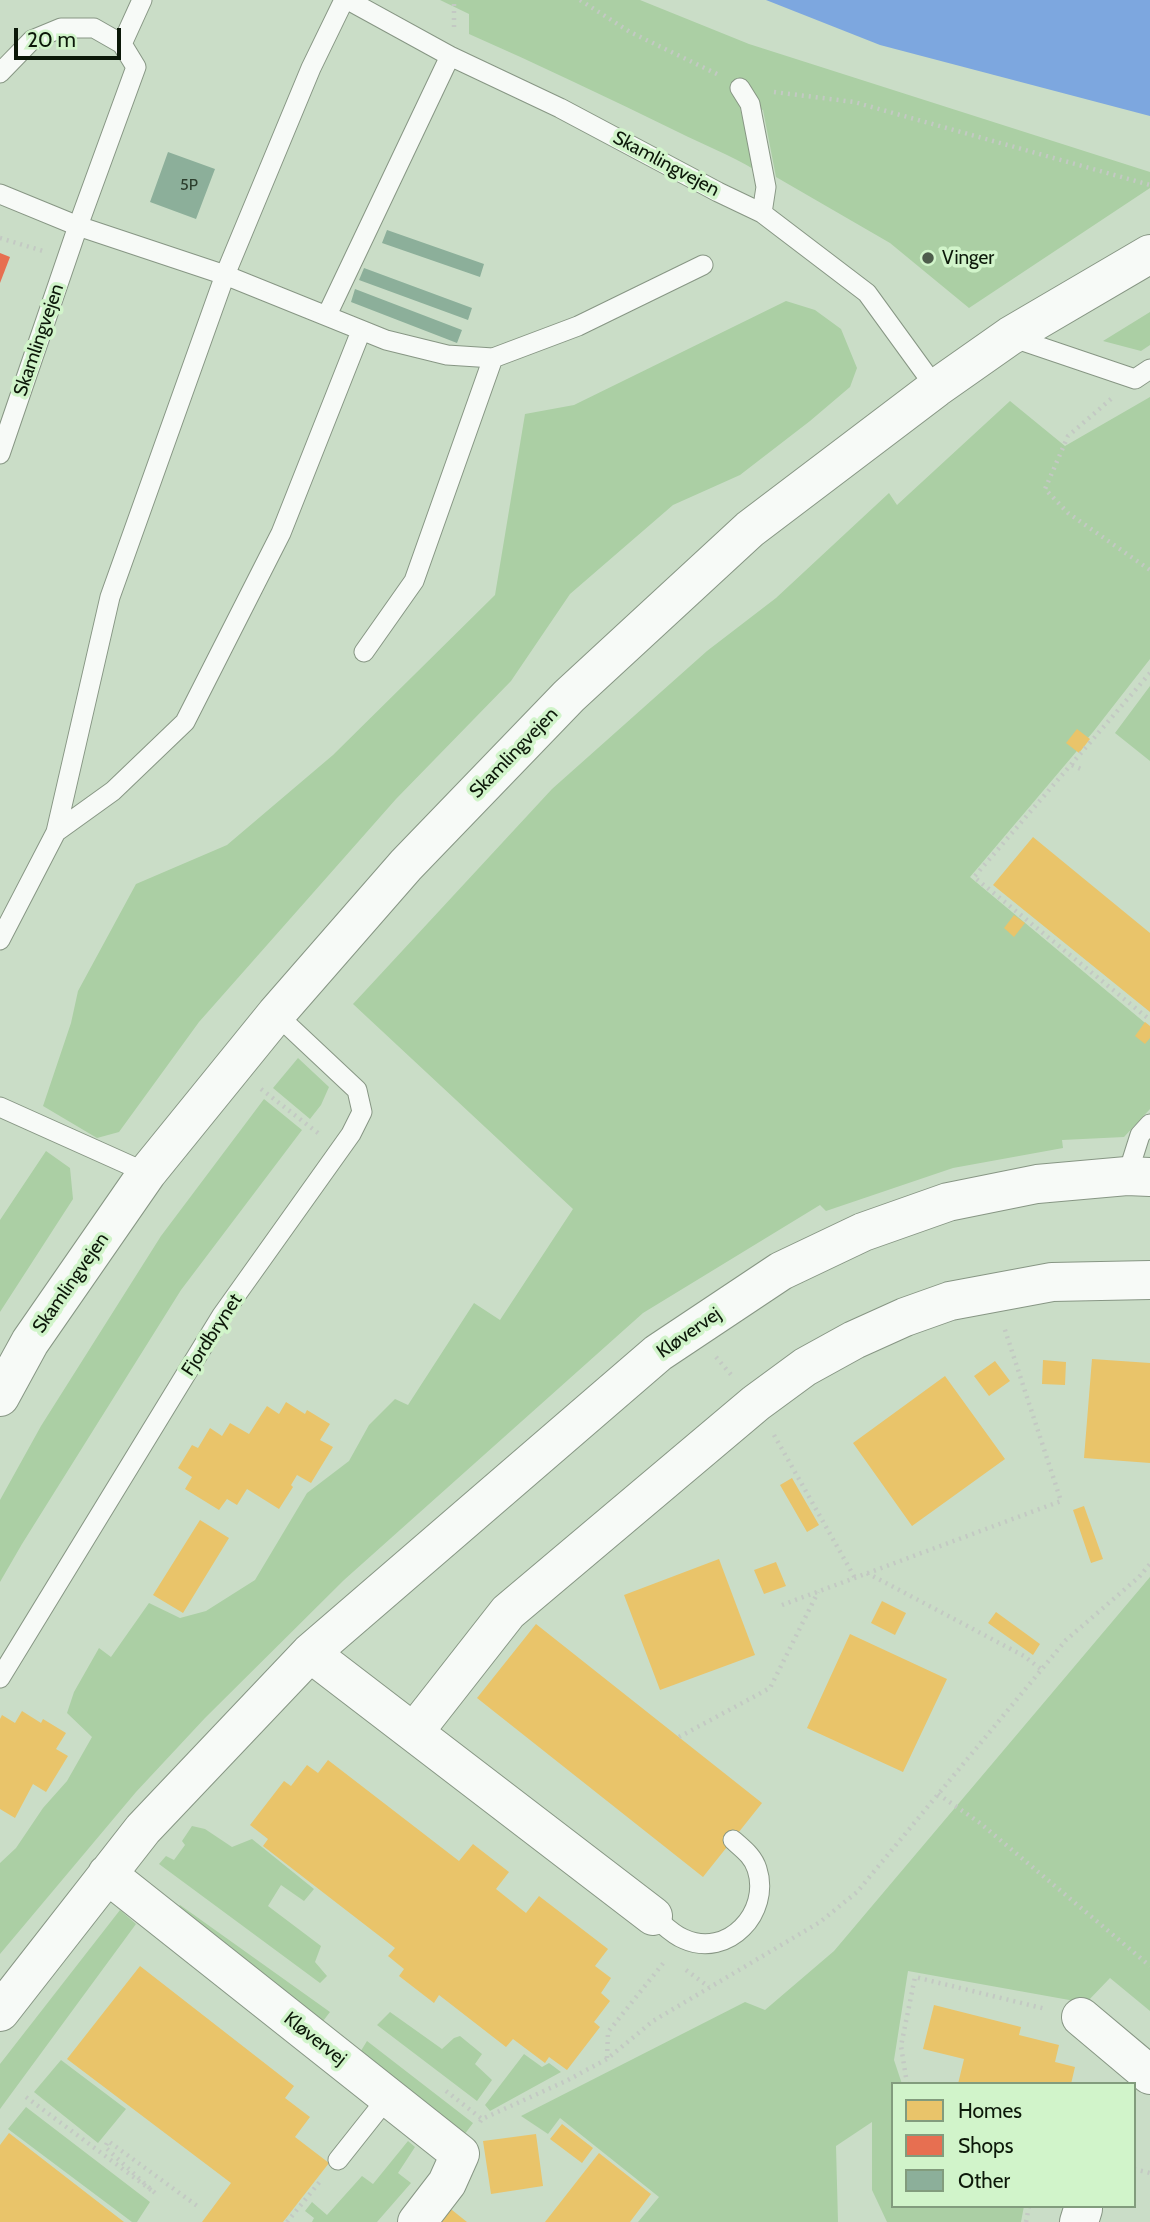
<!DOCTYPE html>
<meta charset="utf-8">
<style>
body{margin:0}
#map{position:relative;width:1150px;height:2222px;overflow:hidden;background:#caddc7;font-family:Cabin,sans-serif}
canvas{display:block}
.legend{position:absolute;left:891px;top:2082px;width:245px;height:126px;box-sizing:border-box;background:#d1f4ca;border:2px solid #829c7d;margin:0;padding:9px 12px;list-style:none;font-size:21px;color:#0c1809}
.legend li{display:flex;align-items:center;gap:14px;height:35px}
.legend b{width:35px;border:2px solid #829c7d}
.scale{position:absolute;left:14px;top:28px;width:107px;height:32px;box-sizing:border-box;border:4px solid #0c1809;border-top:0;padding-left:9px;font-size:21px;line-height:24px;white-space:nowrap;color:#0c1809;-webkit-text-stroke:5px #d1f4ca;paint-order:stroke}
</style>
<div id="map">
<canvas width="1150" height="2222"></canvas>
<ul class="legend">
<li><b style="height:19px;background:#e9c46a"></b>Homes</li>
<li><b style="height:19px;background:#e76f51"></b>Shops</li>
<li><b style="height:19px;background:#8caf9a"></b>Other</li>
</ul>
<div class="scale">20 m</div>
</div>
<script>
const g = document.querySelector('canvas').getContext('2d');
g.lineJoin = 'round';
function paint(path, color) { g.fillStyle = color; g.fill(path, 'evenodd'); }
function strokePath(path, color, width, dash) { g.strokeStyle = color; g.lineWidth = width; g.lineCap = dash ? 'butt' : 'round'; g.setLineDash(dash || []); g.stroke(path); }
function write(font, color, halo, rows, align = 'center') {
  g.font = font + ' Cabin,sans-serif'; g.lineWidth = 7; g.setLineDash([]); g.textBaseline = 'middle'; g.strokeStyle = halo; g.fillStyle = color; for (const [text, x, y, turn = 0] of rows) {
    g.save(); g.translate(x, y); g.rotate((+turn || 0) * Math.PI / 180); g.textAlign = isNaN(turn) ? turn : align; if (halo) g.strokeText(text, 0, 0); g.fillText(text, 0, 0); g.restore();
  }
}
const green = new Path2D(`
 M440 0H640L749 44 1150 172V188L969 308 890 243 776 177 763 110 739 104 755 170C730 155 704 145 678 132 609 98 539 65 469 34V14Z
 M786 301 815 310 841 329 857 368 850 387 810 421 740 475 673 505 570 594 511 681 396 799 199 1022 119 1132 97 1138 43 1106 71 1023 78 991 136 884 227 845 333 755 495 595 525 414 574 405Z
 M1150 312V345L1141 351 1103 341Z
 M1150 397V659L1093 732 970 877 1150 1027V1109L1124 1137 1062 1140 1063 1148 953 1168 826 1211 820 1205 643 1313 344 1580 205 1718 136 1792 0 1954V1863L16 1848 43 1808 67 1781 92 1737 67 1713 74 1692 99 1648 111 1657 149 1603 180 1618 206 1611 255 1580 307 1493 349 1461 369 1425 395 1399 408 1405 474 1303 500 1320 573 1209 353 1004 552 789 707 651 776 598 889 493 897 505 1010 401 1065 446Z
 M1150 686V761L1115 733Z
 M298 1058 329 1087 321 1105 310 1119 273 1088Z
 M264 1099 302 1130 181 1290 22 1544 0 1582V1500L41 1426 161 1236Z
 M46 1151 70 1168 73 1199 0 1312V1220Z
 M1150 1577V2011L1110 1978 1086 2003 908 1971 894 2060 902 2084H893V2206H1024L1021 2222H887L872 2190V2122L836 2146 838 2222H638L659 2197 560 2118 548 2134 521 2116 745 2002 765 2010 834 1951Z
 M192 1826 205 1829 232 1847 252 1839 314 1889 304 1901 281 1885 268 1906 321 1946 315 1962 327 1976 320 1983 159 1864 166 1856 174 1860 185 1845 182 1841Z
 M180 1905 330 2012 320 2025 175 1911Z
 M120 1910 136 1924 0 2109V2064Z
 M390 2012 442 2049 454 2038 460 2036 482 2054 475 2064 492 2080 477 2101 377 2025Z
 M367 2041 473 2123 464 2135 359 2054Z
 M524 2054 542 2067 549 2063 561 2072 490 2111 485 2105Z
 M61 2060 126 2109 98 2143 34 2092Z
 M26 2107 150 2202 137 2222H132L8 2129Z
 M408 2141 415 2147 398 2173 411 2183 377 2222H312L314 2218 305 2211 312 2202 327 2215 362 2176 373 2184Z`);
const water = new Path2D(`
 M766 0H1150V116L880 45Z`);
const homes = new Path2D(`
 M1077 729 1090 739 1079 753 1066 743Z
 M1033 837 1150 933V1012L993 885Z
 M1014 915 1025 923 1014 937 1004 928Z
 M1145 1022 1150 1026V1038L1145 1044 1135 1036Z
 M1092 1359 1150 1363V1463L1084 1458Z
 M1043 1360 1066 1362 1065 1385 1042 1384Z
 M995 1361 1010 1381 989 1396 974 1376Z
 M945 1376 1005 1459 912 1526 853 1443Z
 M286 1402 305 1414 307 1410 330 1424 320 1440 333 1447 311 1483 297 1475 291 1485 293 1487 279 1509 247 1489 237 1505 227 1499 219 1510 185 1489 192 1477 178 1468 192 1445 198 1448 210 1428 222 1436 230 1423 249 1434 267 1406 279 1414Z
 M792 1478 819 1525 807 1532 780 1485Z
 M1084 1506 1103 1559 1091 1563 1073 1510Z
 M200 1520 229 1538 183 1613 153 1595Z
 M719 1559 755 1655 660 1690 624 1595Z
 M776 1562 786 1586 764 1594 754 1570Z
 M882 1601 906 1613 895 1635 871 1623Z
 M996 1612 1040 1644 1033 1655 988 1623Z
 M536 1624 762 1803 703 1877 477 1698Z
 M850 1634 947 1679 903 1772 807 1728Z
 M22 1711 41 1723 43 1719 66 1733 56 1749 68 1756 46 1792 33 1784 15 1818 0 1809V1719L2 1715 15 1723Z
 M328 1760 459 1861 473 1844 509 1872 496 1889 526 1913 539 1896 608 1949 595 1966 611 1978 601 1993 610 2001 594 2022 600 2027 567 2070 549 2057 545 2063 513 2039 506 2047 439 1995 434 2003 399 1976 404 1969 388 1956 395 1948 263 1846 268 1839 250 1825 284 1781 291 1786 307 1765 318 1773Z
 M140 1966 294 2086 285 2098 310 2117 295 2137 329 2163 283 2222H202L231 2183 67 2059Z
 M934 2005 1021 2027 1019 2035 1059 2045 1055 2062 1075 2067 1071 2084H958L964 2059 923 2049Z
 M562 2124 593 2148 582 2163 550 2139Z
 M9 2133 124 2222H0V2145Z
 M536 2134 543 2186 491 2194 483 2141Z
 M599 2153 651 2194 630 2222H545Z
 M447 2206 467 2222H434Z`);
const shops = new Path2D(`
 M0 253 10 257 0 283Z`);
const building = new Path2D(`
 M168 152 215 169 196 219 150 202Z
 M387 230 484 264 480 277 382 243Z
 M364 268 472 308 468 320 359 280Z
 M355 289 462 330 457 343 351 302Z`);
const path = new Path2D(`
 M580 0 630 32 717 74
 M454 27V0
 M774 92 854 102 1150 185
 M0 238 43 251
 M1111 399 1068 436 1045 489 1068 513 1150 570
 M1150 673 974 877 1150 1020
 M1072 765 1083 770
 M261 1089 318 1133
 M716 1357 733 1377
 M774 1435 855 1578
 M867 1573 1024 1656 1042 1670
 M782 1605 1061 1501 1004 1327
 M679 1737 770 1688 818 1592
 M938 1794 980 1823 1150 1966
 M686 1970 709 1987
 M607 2058 608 2032 665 1961
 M907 2084 901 2046 915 1977 1046 2009
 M446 2091 482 2119
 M26 2097 155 2193 105 2147 108 2141 200 2208
 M480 2122 482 2119 566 2081 607 2059 653 2021 820 1922 857 1892 1066 1640 1139 1577 1150 1564
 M1134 2169 1150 2173
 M287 2222 322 2179
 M1026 2222 1029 2206`);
const service = new Path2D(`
 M348 0 450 56 560 108 718 192 762 213 867 293 936 388
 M122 44 142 0
 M0 73 32 40 61 28H94L122 44 136 67 78 226 0 454
 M740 88 750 104 766 187 762 213
 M0 194 78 226 225 275 386 340 447 355 493 358 578 326 703 265
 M327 315 450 56
 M1011 337 1135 379 1150 369
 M364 652 414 581 493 358
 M56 832 113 791 185 722 281 533 361 331
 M0 940 56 832 110 597 225 275 311 68 344 0
 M0 1107 147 1173
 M1127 1176 1140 1135 1150 1124
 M0 1678 222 1315 351 1134 362 1112 357 1090 276 1014
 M653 1916C663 1924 673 1935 684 1939 728 1959 771 1912 757 1869 753 1856 743 1849 733 1840
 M338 2160 388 2097`);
const minor = new Path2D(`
 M310 1653 653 1916
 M414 1732 508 1612 756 1403 805 1367 854 1340 905 1317 950 1301 1052 1282 1150 1280
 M107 1874 460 2154 447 2183 417 2222
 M0 2012 143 1829 310 1653 658 1353 781 1271 863 1232 948 1202 1037 1184 1127 1176 1150 1177
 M1081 2017 1150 2075
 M1079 2222 1083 2209`);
const tertiary = new Path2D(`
 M0 1397 30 1342 147 1173 276 1014 406 865 569 696 750 529 936 388 1010 336 1150 254`);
const markers = [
 [928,258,7,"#4e5d4c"]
];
const numberNames = [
 ["5P",189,185]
];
const streetNames = [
 ["Skamlingvejen",666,164,28],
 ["Skamlingvejen",39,340,-71],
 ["Skamlingvejen",514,753,-46],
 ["Skamlingvejen",71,1283,-55],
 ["Kløvervej",689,1333,-35],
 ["Fjordbrynet",212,1335,-57],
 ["Kløvervej",315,2039,38]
];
const poiNames = [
 ["Vinger",942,258]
];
paint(green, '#abcfa4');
paint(water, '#7da7df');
paint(homes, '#e9c46a');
paint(shops, '#e76f51');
paint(building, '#8caf9a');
strokePath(service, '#879684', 21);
strokePath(minor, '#879684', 40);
strokePath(tertiary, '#879684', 40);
strokePath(path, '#c3c9c3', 4.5, [2, 5]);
strokePath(service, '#f7faf7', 19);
strokePath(minor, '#f7faf7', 38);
strokePath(tertiary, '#f7faf7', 38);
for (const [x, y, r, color] of markers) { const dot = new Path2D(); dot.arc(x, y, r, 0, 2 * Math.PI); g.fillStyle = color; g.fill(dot); strokePath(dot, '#d1f4ca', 2.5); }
write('16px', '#2c3e2d', null, numberNames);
write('19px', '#0c1809', '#d1f4ca', streetNames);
write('19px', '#0c1809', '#d1f4ca', poiNames, 'left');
</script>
